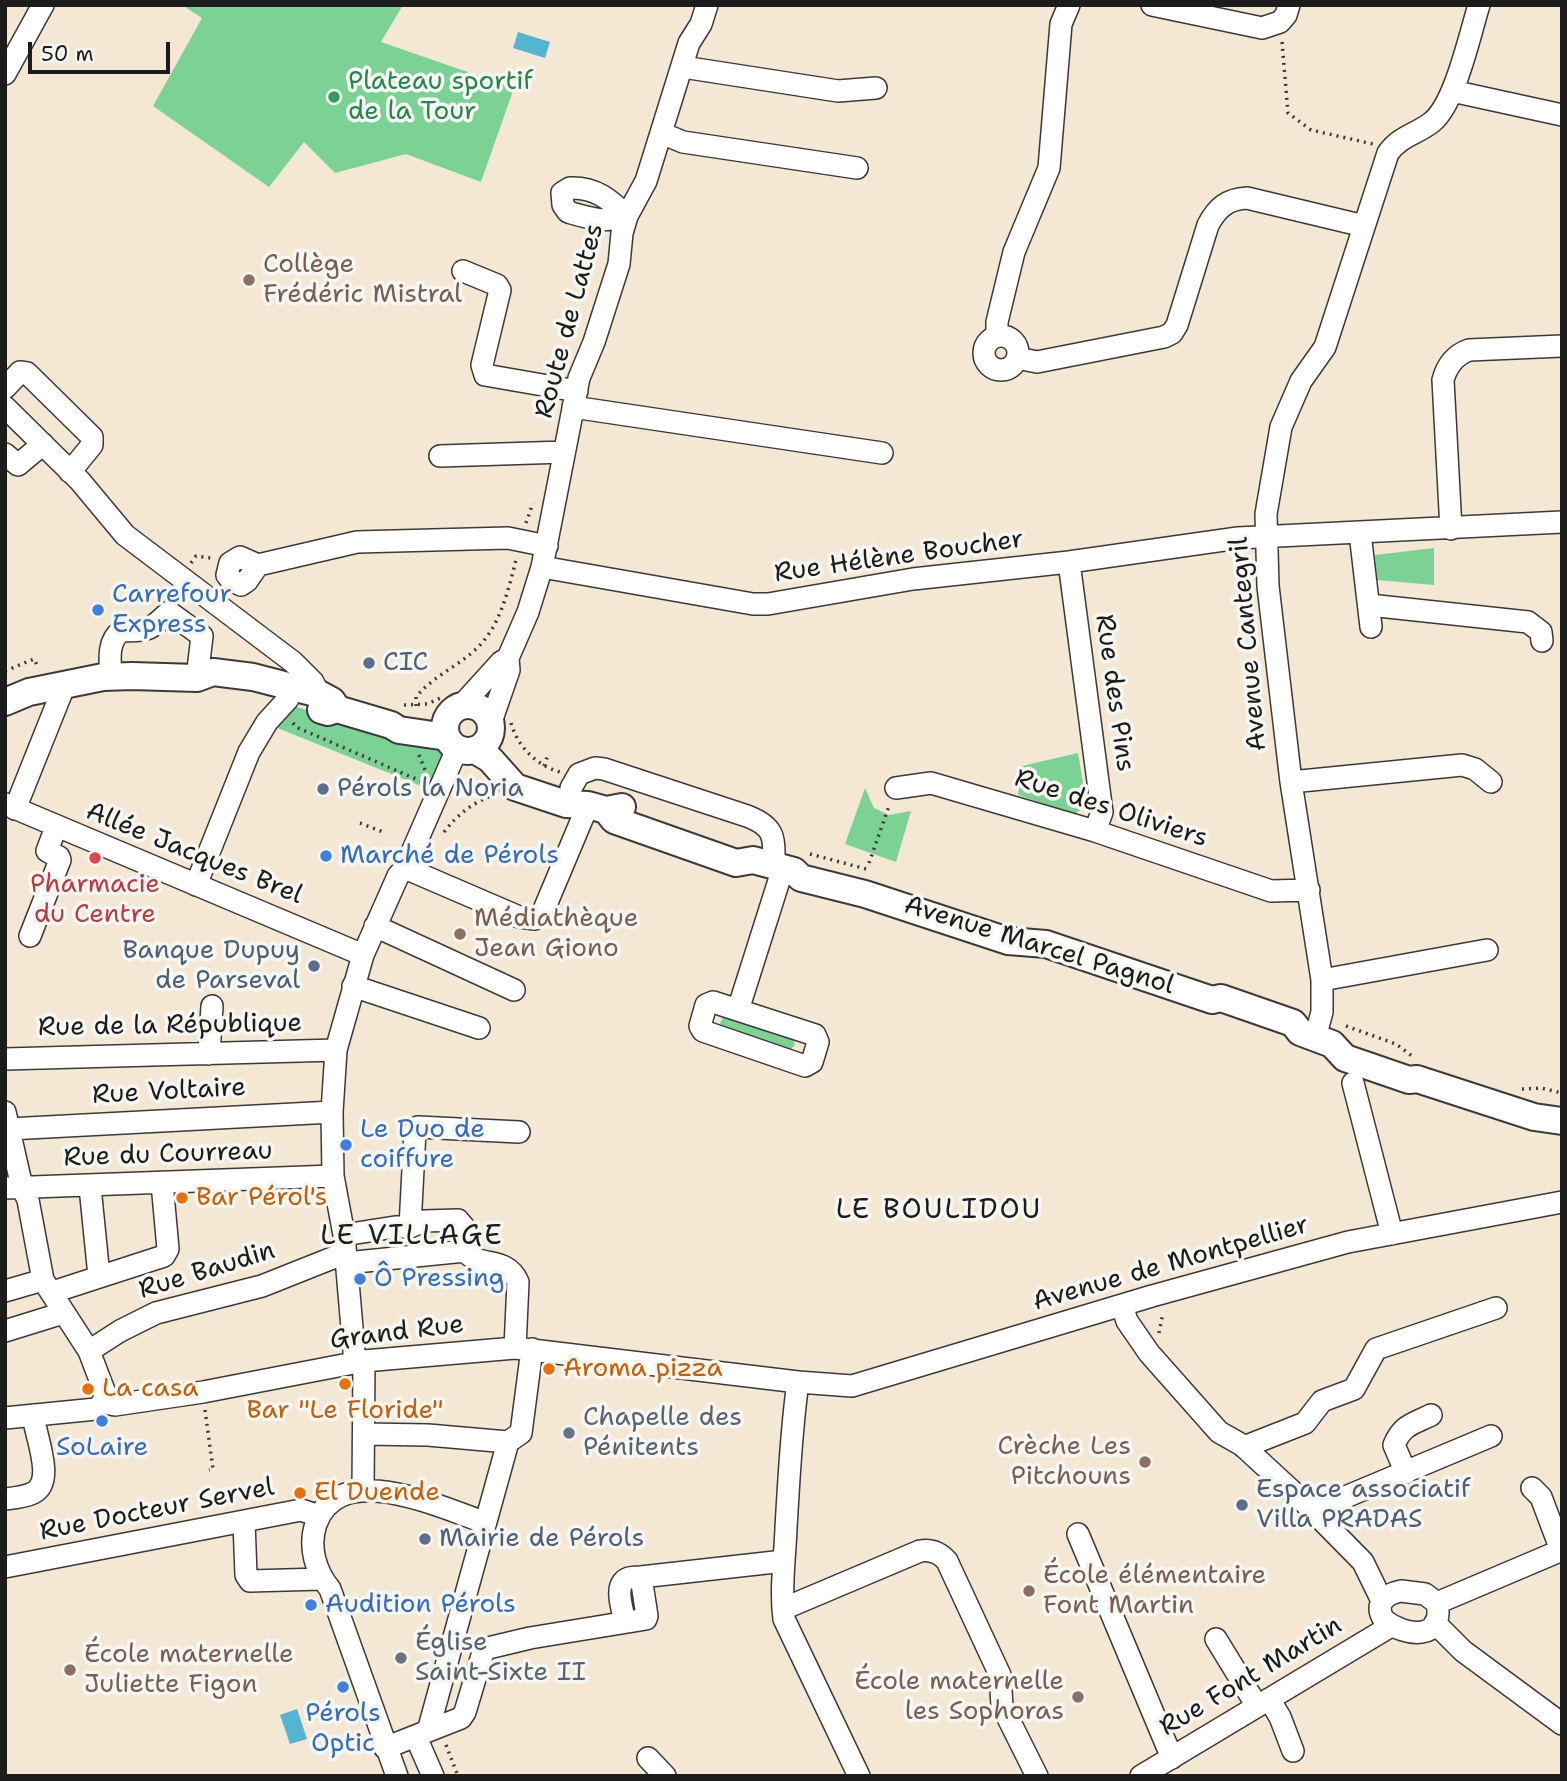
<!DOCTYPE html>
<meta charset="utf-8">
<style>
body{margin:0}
#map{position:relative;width:1567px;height:1781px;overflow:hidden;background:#f4e7d3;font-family:"Shantell Sans",sans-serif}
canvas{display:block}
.frame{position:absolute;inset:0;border:7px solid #1c1c1c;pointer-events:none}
.scale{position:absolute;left:28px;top:42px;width:142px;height:32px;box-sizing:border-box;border:4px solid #1c1c1c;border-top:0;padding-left:9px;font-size:21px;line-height:24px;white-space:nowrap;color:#1c1c1c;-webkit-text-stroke:5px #f6f6f2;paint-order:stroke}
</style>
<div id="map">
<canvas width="1567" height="1781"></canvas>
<div class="frame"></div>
<div class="scale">50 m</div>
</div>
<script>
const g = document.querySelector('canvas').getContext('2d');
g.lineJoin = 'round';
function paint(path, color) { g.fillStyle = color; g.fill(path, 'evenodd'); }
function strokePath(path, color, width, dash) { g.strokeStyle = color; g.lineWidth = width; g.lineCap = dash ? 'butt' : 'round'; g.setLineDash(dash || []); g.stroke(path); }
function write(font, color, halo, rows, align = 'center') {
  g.font = font + ' "Shantell Sans",sans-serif'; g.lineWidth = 7; g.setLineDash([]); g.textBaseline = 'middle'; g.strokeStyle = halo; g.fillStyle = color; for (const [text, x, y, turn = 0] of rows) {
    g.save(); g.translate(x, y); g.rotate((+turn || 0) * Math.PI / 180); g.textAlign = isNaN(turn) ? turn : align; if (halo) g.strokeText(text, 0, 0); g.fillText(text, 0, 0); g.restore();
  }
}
const green = new Path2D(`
 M182 5H403L381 42 514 88 481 182 406 154 335 173 304 142 269 187 153 106 202 18Z
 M1434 548V585L1377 580 1375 555Z
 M293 706 443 748 442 760 431 790 270 725Z
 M1078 753 1087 806 1074 814 1018 795 1022 766Z
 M865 788 874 808 889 815 911 811 896 862 845 844Z
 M725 1015 792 1035 795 1045 787 1053 721 1030 720 1023Z`);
const water = new Path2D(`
 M518 32 550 42 545 58 513 48Z
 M297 1709 307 1739 290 1744 280 1715Z`);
const path = new Path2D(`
 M1282 42 1288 113 1311 130 1373 144
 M526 523 533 503
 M191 563 196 556 211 558
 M5 671 34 659 38 667
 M404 705 427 704 443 697
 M416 706V697C433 676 457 667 476 649 500 627 508 591 516 560
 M293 723 296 727 423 782
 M511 723C518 747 536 765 560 772
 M419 755 425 770
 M544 766 548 755
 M360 823 383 832
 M444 832C458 814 471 804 493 795
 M810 854 870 870
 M869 863 889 806
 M1346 1026 1396 1044 1412 1056
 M1522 1089 1541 1088 1562 1093
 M1159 1333 1163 1313
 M205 1410 213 1469 209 1470
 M446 1745 458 1776`);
const minor = new Path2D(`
 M1152 5 1262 28 1280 22 1286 15 1289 5
 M683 67 838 91 876 88
 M5 74 43 5
 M1452 91 1562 115
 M661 133 683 142 857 168
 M570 188C596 187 610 200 627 216 603 223 592 219 568 212L563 205 562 193Z
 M463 271 497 285 500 290 482 365 485 375 577 391
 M997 336V322L1014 252 1049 168 1061 24 1069 5
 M984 353a17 17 0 1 1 34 0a17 17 0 1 1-34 0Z
 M1017 358 1037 362 1164 337 1172 333 1177 325 1208 225C1217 208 1227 199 1247 198L1364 226
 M5 388 20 372 27 373 92 437V445L70 472
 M5 407 80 481 125 535 293 662 313 682 319 694
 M573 407 882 453
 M5 454 18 465 43 444
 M440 456 564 452
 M1451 529 1443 380C1447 365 1455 355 1469 350L1562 346
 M1360 533 1371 627
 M1069 562 1102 812 1095 831
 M258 565 247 581 241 585 231 580 227 575 230 563 240 557 258 565 357 542 508 538 547 546
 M542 567 753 604H768L913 579 1069 562 1238 538 1562 522
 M1369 605 1528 622 1541 632 1542 641
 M111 677C110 660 107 642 121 631 149 630 148 632 169 612L202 636 197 678
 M462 705 501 662 508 658
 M491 722 509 670 508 658 528 612 542 567 579 378 594 342 619 264 622 233 627 216 646 181 689 43 701 24 707 5
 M1291 782 1462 765 1475 769 1491 782
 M571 788 579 774 595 768 604 769 747 816C776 827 774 838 774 866
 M896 788 931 783 1095 831 1271 891 1309 890
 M5 804 363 955
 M15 809 65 684
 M405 868 519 917 535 919 543 912 588 805
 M196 885 249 752 267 722 288 699
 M375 926 514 990
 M30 936 60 860 59 857 47 851 56 827
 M1322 980 1487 950
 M353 986 479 1028
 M713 1002 815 1035 818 1042 812 1062 805 1066 703 1031 700 1026 706 1005Z
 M738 1010 783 868
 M1315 1038 1322 1012V980L1291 782 1268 586 1266 514 1281 427 1301 381 1325 347 1388 153C1400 136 1417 134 1432 122 1455 104 1470 34 1479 5
 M209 1054 212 1006
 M5 1059 336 1050
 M1353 1083 1392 1234
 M5 1112 22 1187 28 1200 43 1280 89 1351 105 1393 103 1403
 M9 1129 332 1112
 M90 1187 99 1276
 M5 1188 333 1176
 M410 1227 415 1131 418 1127 519 1132
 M344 1235 395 1227H410L424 1221 458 1220 464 1227 465 1251
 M465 1251C479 1269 506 1255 518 1282L515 1348
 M346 1263 465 1251
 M5 1291 43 1280
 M53 1292 164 1256 168 1249 162 1183
 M1122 1305 1127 1321 1149 1353 1219 1432 1242 1445 1305 1503 1363 1562 1382 1601
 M5 1331 63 1313
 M89 1351 120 1331 156 1313 262 1286 345 1253
 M355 1363 344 1235 333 1176 332 1112 336 1050 363 955 398 876 405 868 457 749
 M798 1382C791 1431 789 1479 786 1528 785 1558 780 1589 784 1619L859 1776
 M5 1418 96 1409 103 1403 115 1405 203 1392 364 1361 515 1348 798 1382 852 1386 1152 1296 1348 1242 1562 1202
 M364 1434 428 1435 508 1442
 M1244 1447 1305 1423 1322 1401 1354 1389 1376 1349 1496 1308
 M1406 1473 1394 1445C1402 1425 1413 1424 1431 1415
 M1532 1488 1541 1497 1561 1550
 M363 1490 364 1361
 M5 1499C14 1498 25 1497 33 1493 56 1482 35 1435 33 1415
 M1312 1511 1491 1436
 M244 1522 246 1575 250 1581 321 1579
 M1078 1534 1172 1758
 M5 1567 301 1510 319 1516
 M1401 1591 1425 1594 1437 1603C1445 1641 1405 1637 1384 1620 1374 1604 1385 1594 1401 1591Z
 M1437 1603 1562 1550
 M783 1609 920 1551C931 1549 940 1553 947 1561L1000 1675 1002 1706 1037 1776
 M625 1622C623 1612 615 1588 624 1581 627 1577 636 1577 641 1577
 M1435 1623 1463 1651 1562 1724
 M1216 1639 1257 1706
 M1269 1699 1280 1717 1293 1751
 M428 1731 508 1442 521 1433 532 1349
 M416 1737 433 1776
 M385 1748 461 1718 465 1712 484 1649 530 1638 646 1619 647 1616 641 1577 784 1561
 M648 1758 665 1776
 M397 1776 330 1589C316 1572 308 1547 316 1524 339 1459 439 1507 484 1522
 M1141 1776 1391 1626`);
const major = new Path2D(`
 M5 702 29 692 103 677 132 676 197 678 213 672 253 677 319 694 332 701 337 709
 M445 728a23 23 0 1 1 46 0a23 23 0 1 1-46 0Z
 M321 710 328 712 337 709 391 725 399 730 447 737
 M475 750 490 759 515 787 566 804 588 805 606 810 622 807
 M606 810 614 820 736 863 753 860 794 871 801 878 865 894 1008 941 1046 944 1212 1000 1221 998 1293 1023 1300 1032 1332 1044 1345 1058 1409 1080 1417 1079 1534 1117 1562 1121`);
const markers = [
 [334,97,7,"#2e9e5b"],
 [249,280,7,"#8d6e63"],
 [98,610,7,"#3f7fe0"],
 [369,663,7,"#5c6f8a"],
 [323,789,7,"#5c6f8a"],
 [326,856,7,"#3f7fe0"],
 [95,858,7,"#e0444e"],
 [460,934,7,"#8d6e63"],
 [314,966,7,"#5c6f8a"],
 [346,1145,7,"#3f7fe0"],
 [182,1198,7,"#e8710a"],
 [360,1279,7,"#3f7fe0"],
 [549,1369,7,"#e8710a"],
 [345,1384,7,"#e8710a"],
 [88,1389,7,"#e8710a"],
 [102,1421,7,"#3f7fe0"],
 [569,1433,7,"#6b7280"],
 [1145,1462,7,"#8d6e63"],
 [300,1493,7,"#e8710a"],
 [1242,1505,7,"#5c6f8a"],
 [425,1539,7,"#5c6f8a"],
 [1029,1591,7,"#8d6e63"],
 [311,1605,7,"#3f7fe0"],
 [401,1658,7,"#6b7280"],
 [70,1670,7,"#8d6e63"],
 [343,1687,7,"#3f7fe0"],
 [1078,1697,7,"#8d6e63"]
];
const leisureNames = [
 ["Plateau sportif",348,82],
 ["de la Tour",348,112]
];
const educationNames = [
 ["Collège",263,265],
 ["Frédéric Mistral",263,295],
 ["Médiathèque",474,919],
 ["Jean Giono",474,949],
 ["Crèche Les",1131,1447,"right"],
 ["Pitchouns",1131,1477,"right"],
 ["École élémentaire",1043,1576],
 ["Font Martin",1043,1606],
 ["École maternelle",84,1655],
 ["Juliette Figon",84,1685],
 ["École maternelle",1064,1682,"right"],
 ["les Sophoras",1064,1712,"right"]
];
const streetNames = [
 ["Route de Lattes",570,321,-75],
 ["Rue Hélène Boucher",899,557,-8],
 ["Avenue Cantegril",1249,644,-95],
 ["Rue des Pins",1114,693,82],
 ["Rue des Oliviers",1111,809,18],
 ["Allée Jacques Brel",194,854,22],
 ["Avenue Marcel Pagnol",1039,946,17],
 ["Rue de la République",170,1026,-1],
 ["Rue Voltaire",169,1092,-3],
 ["Rue du Courreau",168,1155,-2],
 ["Avenue de Montpellier",1171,1264,-16],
 ["Rue Baudin",207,1271,-17],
 ["Grand Rue",397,1333,-7],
 ["Rue Docteur Servel",157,1510,-11],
 ["Rue Font Martin",1251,1677,-31]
];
const shopNames = [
 ["Carrefour",112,595],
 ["Express",112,625],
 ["Marché de Pérols",340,856],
 ["Le Duo de",360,1130],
 ["coiffure",360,1160],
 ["Ô Pressing",374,1279],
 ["SoLaire",102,1448,"center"],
 ["Audition Pérols",325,1605],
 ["Pérols",343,1714,"center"],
 ["Optic",343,1744,"center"]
];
const serviceNames = [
 ["CIC",383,663],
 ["Pérols la Noria",337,789],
 ["Banque Dupuy",300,951,"right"],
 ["de Parseval",300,981,"right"],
 ["Espace associatif",1256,1490],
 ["Villa PRADAS",1256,1520],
 ["Mairie de Pérols",439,1539]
];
const healthNames = [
 ["Pharmacie",95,885],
 ["du Centre",95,915]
];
const foodNames = [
 ["Bar Pérol's",196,1198],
 ["Aroma pizza",563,1369],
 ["La casa",102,1389],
 ["Bar \"Le Floride\"",345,1411,"center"],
 ["El Duende",314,1493]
];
const worshipNames = [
 ["Chapelle des",583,1418],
 ["Pénitents",583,1448],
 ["Église",415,1643],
 ["Saint-Sixte II",415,1673]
];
const neighbourhoodNames = [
 ["LE BOULIDOU",939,1211],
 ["LE VILLAGE",412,1237]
];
paint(green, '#7cd295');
paint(water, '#54b5d3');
strokePath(minor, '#3c3a37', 24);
strokePath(major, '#3c3a37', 30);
strokePath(path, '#3c3a37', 3.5, [2, 5]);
strokePath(minor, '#fff', 21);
strokePath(major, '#fff', 26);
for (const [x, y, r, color] of markers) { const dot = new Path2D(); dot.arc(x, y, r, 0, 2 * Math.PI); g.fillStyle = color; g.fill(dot); strokePath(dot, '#f6f6f2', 2.5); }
write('26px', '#27864d', '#f6f6f2', leisureNames, 'left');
write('26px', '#785e54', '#f6f6f2', educationNames, 'left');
write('26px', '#1c1c1c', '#f6f6f2', streetNames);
write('26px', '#366cbe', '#f6f6f2', shopNames, 'left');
write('26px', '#4e5e75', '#f6f6f2', serviceNames, 'left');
write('26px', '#be3a42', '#f6f6f2', healthNames);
write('26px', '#c56008', '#f6f6f2', foodNames, 'left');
write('26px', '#5b616d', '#f6f6f2', worshipNames, 'left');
g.letterSpacing = '2px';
write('28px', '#1c1c1c', '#f6f6f2', neighbourhoodNames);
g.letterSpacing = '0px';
</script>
